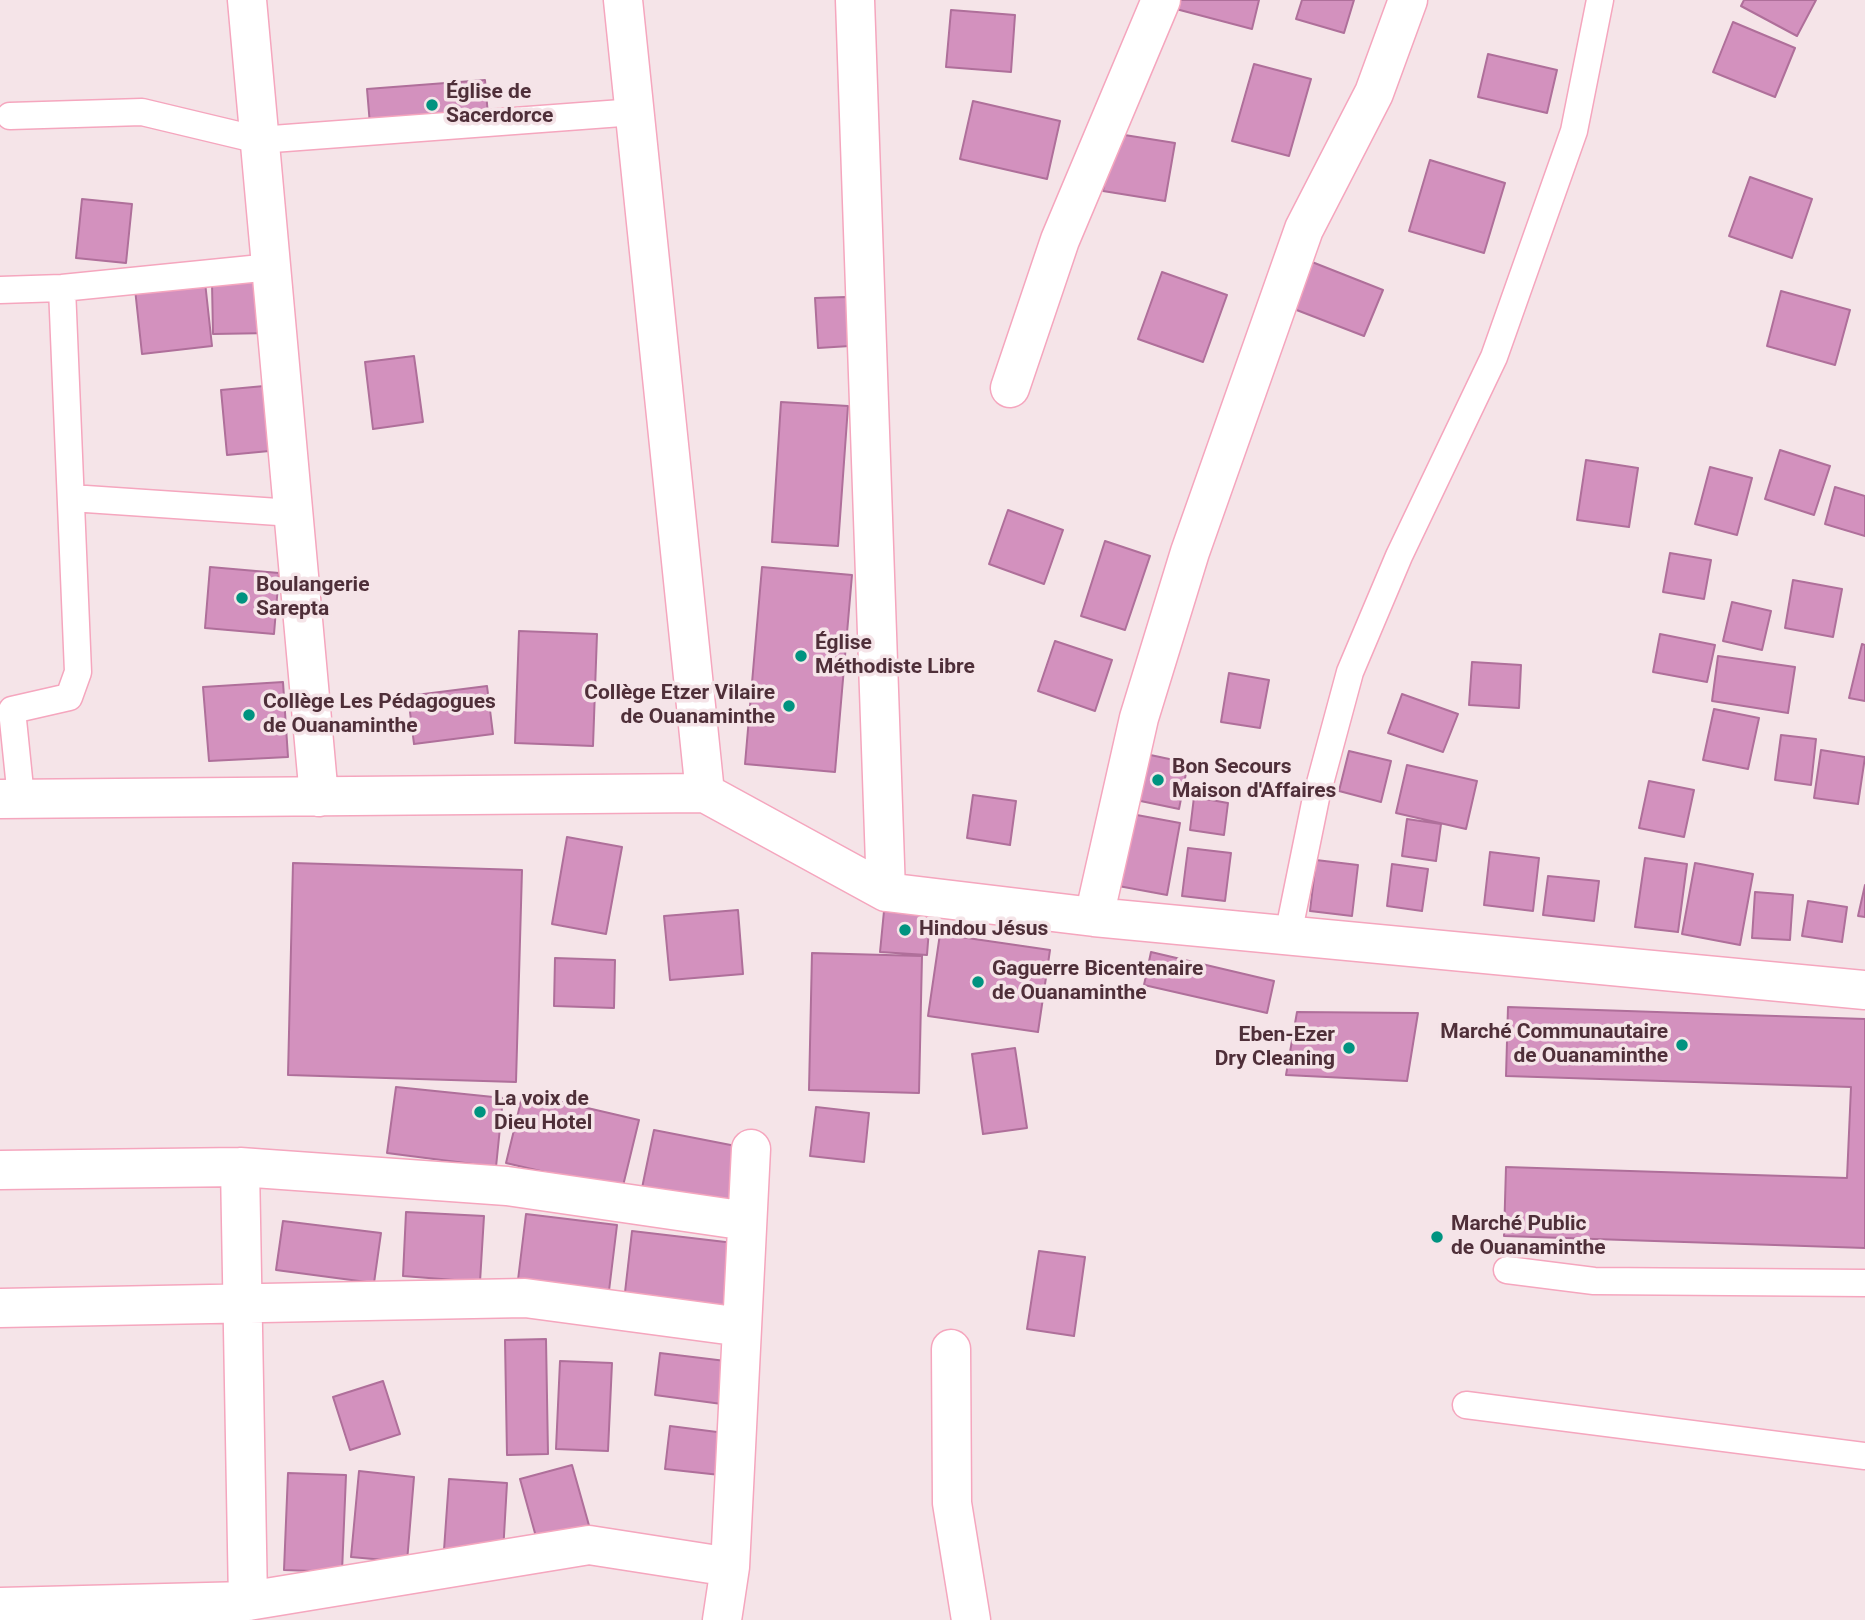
<!DOCTYPE html>
<meta charset="utf-8">
<style>
body{margin:0}
canvas{display:block;background:#f5e4e8}
</style>
<canvas width="1865" height="1620"></canvas>
<script>
const g = document.querySelector('canvas').getContext('2d');
g.lineJoin = 'round';
function paint(path, color) { g.fillStyle = color; g.fill(path, 'evenodd'); }
function strokePath(path, color, width, dash) { g.strokeStyle = color; g.lineWidth = width; g.lineCap = dash ? 'butt' : 'round'; g.setLineDash(dash || []); g.stroke(path); }
function write(font, color, halo, rows, align = 'center') {
  g.font = font + ' Roboto,sans-serif'; g.lineWidth = 7; g.setLineDash([]); g.textBaseline = 'middle'; g.strokeStyle = halo; g.fillStyle = color; for (const [text, x, y, turn = 0] of rows) {
    g.save(); g.translate(x, y); g.rotate((+turn || 0) * Math.PI / 180); g.textAlign = isNaN(turn) ? turn : align; if (halo) g.strokeText(text, 0, 0); g.fillText(text, 0, 0); g.restore();
  }
}
const building = new Path2D(`
 M1178 0H1259L1252 29 1176 9Z
 M1302 0H1354L1344 33 1296 19Z
 M1744 0H1816L1797 36 1741 6Z
 M951 10 1015 15 1011 72 946 67Z
 M1733 22 1795 48 1775 97 1713 72Z
 M1488 54 1557 70 1547 113 1478 97Z
 M1254 64 1311 79 1289 156 1232 141Z
 M485 80 489 127 371 137 367 89Z
 M973 101 1060 121 1047 179 960 159Z
 M1112 133 1175 143 1165 201 1103 191Z
 M1430 160 1505 183 1484 253 1409 231Z
 M1750 177 1812 199 1792 258 1729 236Z
 M82 199 132 204 126 263 76 258Z
 M1312 262 1383 290 1364 336 1294 309Z
 M1162 272 1227 295 1203 362 1138 339Z
 M271 281 272 333 213 334 212 283Z
 M205 282 212 346 142 354 135 289Z
 M1781 291 1850 310 1835 365 1767 346Z
 M846 297 850 346 818 348 815 298Z
 M414 356 423 422 373 429 365 362Z
 M275 385 280 450 227 455 221 390Z
 M781 402 848 406 838 546 772 542Z
 M1780 450 1830 466 1814 515 1765 499Z
 M1586 460 1638 468 1629 527 1577 520Z
 M1710 467 1752 478 1737 535 1695 524Z
 M1835 487 1865 496V536L1825 524Z
 M1008 510 1063 530 1044 584 989 564Z
 M1105 541 1150 556 1125 630 1081 616Z
 M1670 553 1711 560 1704 599 1663 592Z
 M210 567 279 573 274 634 205 628Z
 M762 567 852 575 835 772 745 764Z
 M1793 580 1842 589 1833 637 1785 628Z
 M1732 602 1771 611 1762 650 1723 641Z
 M519 631 597 634 593 746 515 743Z
 M1660 634 1715 645 1707 682 1653 672Z
 M1055 641 1112 660 1095 711 1038 691Z
 M1862 644 1865 645V701L1849 698Z
 M1718 656 1795 667 1788 713 1712 701Z
 M1472 662 1521 665 1519 708 1469 705Z
 M1229 673 1269 680 1260 728 1221 722Z
 M283 682 288 757 209 761 203 687Z
 M487 686 493 734 414 744 408 696Z
 M1402 694 1458 714 1443 752 1388 733Z
 M1714 709 1759 718 1748 769 1703 760Z
 M1781 735 1816 739 1811 785 1775 780Z
 M1821 750 1865 757 1858 804 1814 798Z
 M1349 751 1391 761 1381 802 1339 791Z
 M1141 753 1188 763 1179 809 1131 799Z
 M1407 765 1477 781 1466 829 1396 813Z
 M1649 781 1694 790 1684 837 1639 828Z
 M973 795 1016 801 1010 845 967 838Z
 M1194 797 1228 803 1224 835 1190 830Z
 M1126 813 1180 823 1167 895 1113 885Z
 M1407 819 1441 824 1436 861 1402 856Z
 M567 837 622 847 606 934 552 924Z
 M1188 848 1231 853 1225 901 1182 896Z
 M1490 852 1539 858 1533 911 1484 905Z
 M1645 858 1687 864 1678 932 1635 927Z
 M1316 860 1358 865 1352 916 1310 911Z
 M293 863 522 870 516 1082 288 1075Z
 M1695 863 1753 874 1740 945 1682 934Z
 M1392 864 1428 869 1422 911 1387 906Z
 M1548 876 1599 881 1594 921 1543 915Z
 M1865 885V917L1858 916Z
 M1755 892 1793 895 1790 940 1752 938Z
 M1808 901 1847 907 1842 942 1802 936Z
 M738 910 743 974 670 980 664 916Z
 M884 911 930 916 927 955 880 952Z
 M940 934 1050 950 1038 1032 928 1016Z
 M1151 952 1274 981 1267 1013 1144 985Z
 M812 953 922 956 919 1093 809 1090Z
 M555 958 615 960 614 1008 554 1006Z
 M1508 1007 1865 1019V1248L1504 1236 1506 1167 1847 1178 1851 1087 1506 1076Z
 M1297 1012 1418 1013 1407 1081 1286 1075Z
 M1015 1048 1027 1128 983 1134 972 1054Z
 M396 1087 503 1098 496 1167 387 1153Z
 M523 1093 639 1120 622 1190 506 1163Z
 M816 1107 869 1113 864 1162 810 1156Z
 M654 1130 746 1148 735 1206 642 1188Z
 M406 1212 484 1216 480 1282 403 1276Z
 M526 1214 617 1225 608 1299 517 1288Z
 M283 1221 381 1233 374 1283 276 1270Z
 M632 1231 734 1243 725 1313 624 1301Z
 M1039 1251 1085 1257 1074 1336 1027 1329Z
 M546 1339 548 1454 507 1455 505 1340Z
 M660 1353 734 1362 729 1405 655 1395Z
 M560 1361 612 1363 608 1451 556 1449Z
 M383 1381 400 1434 350 1450 333 1397Z
 M670 1426 725 1433 720 1475 665 1469Z
 M572 1465 590 1529 538 1544 520 1479Z
 M359 1471 414 1477 407 1562 351 1557Z
 M288 1473 346 1475 342 1572 284 1570Z
 M449 1479 507 1483 503 1553 444 1550Z`);
const lane = new Path2D(`
 M10 116 142 112 259 140 635 112
 M0 290 62 288 271 267
 M71 498 293 513
 M21 798 12 710 69 697 78 672 62 288
 M1288 935 1316 798 1350 672 1399 556 1494 357 1574 131 1600 0
 M1507 1270 1594 1281 1865 1283
 M1466 1405 1865 1456`);
const street = new Path2D(`
 M247 0 319 797
 M623 0 705 793
 M855 0 886 892
 M1010 388 1060 240 1161 0
 M0 799 705 793 886 892 1094 917 1865 990
 M1094 917 1139 718 1190 552 1304 229 1374 93 1408 0
 M240 1167 248 1601
 M0 1170 240 1167 507 1186 747 1221
 M0 1308 525 1298 742 1327
 M951 1349 952 1503 971 1620
 M0 1607 248 1601 589 1545 730 1567
 M722 1620 730 1567 751 1149`);
const markers = [
 [432,105,7,"#009380"],
 [242,598,7,"#009380"],
 [801,656,7,"#009380"],
 [789,706,7,"#009380"],
 [249,715,7,"#009380"],
 [1158,780,7,"#009380"],
 [905,930,7,"#009380"],
 [978,982,7,"#009380"],
 [1682,1045,7,"#009380"],
 [1349,1048,7,"#009380"],
 [480,1112,7,"#009380"],
 [1437,1237,7,"#009380"]
];
const poiNames = [
 ["Église de",446,93],
 ["Sacerdorce",446,117],
 ["Boulangerie",256,586],
 ["Sarepta",256,610],
 ["Église",815,644],
 ["Méthodiste Libre",815,668],
 ["Collège Etzer Vilaire",775,694,"right"],
 ["de Ouanaminthe",775,718,"right"],
 ["Collège Les Pédagogues",263,703],
 ["de Ouanaminthe",263,727],
 ["Bon Secours",1172,768],
 ["Maison d'Affaires",1172,792],
 ["Hindou Jésus",919,930],
 ["Gaguerre Bicentenaire",992,970],
 ["de Ouanaminthe",992,994],
 ["Marché Communautaire",1668,1033,"right"],
 ["de Ouanaminthe",1668,1057,"right"],
 ["Eben-Ezer",1335,1036,"right"],
 ["Dry Cleaning",1335,1060,"right"],
 ["La voix de",494,1100],
 ["Dieu Hotel",494,1124],
 ["Marché Public",1451,1225],
 ["de Ouanaminthe",1451,1249]
];
paint(building, '#d391be');
strokePath(building, '#af6f9a', 2);
strokePath(lane, '#f5a6be', 29);
strokePath(street, '#f5a6be', 41);
strokePath(lane, '#fff', 26);
strokePath(street, '#fff', 38);
for (const [x, y, r, color] of markers) { const dot = new Path2D(); dot.arc(x, y, r, 0, 2 * Math.PI); g.fillStyle = color; g.fill(dot); strokePath(dot, '#f5e4e8', 2.5); }
write('bold 21px', '#4f2f39', '#f5e4e8', poiNames, 'left');
</script>
